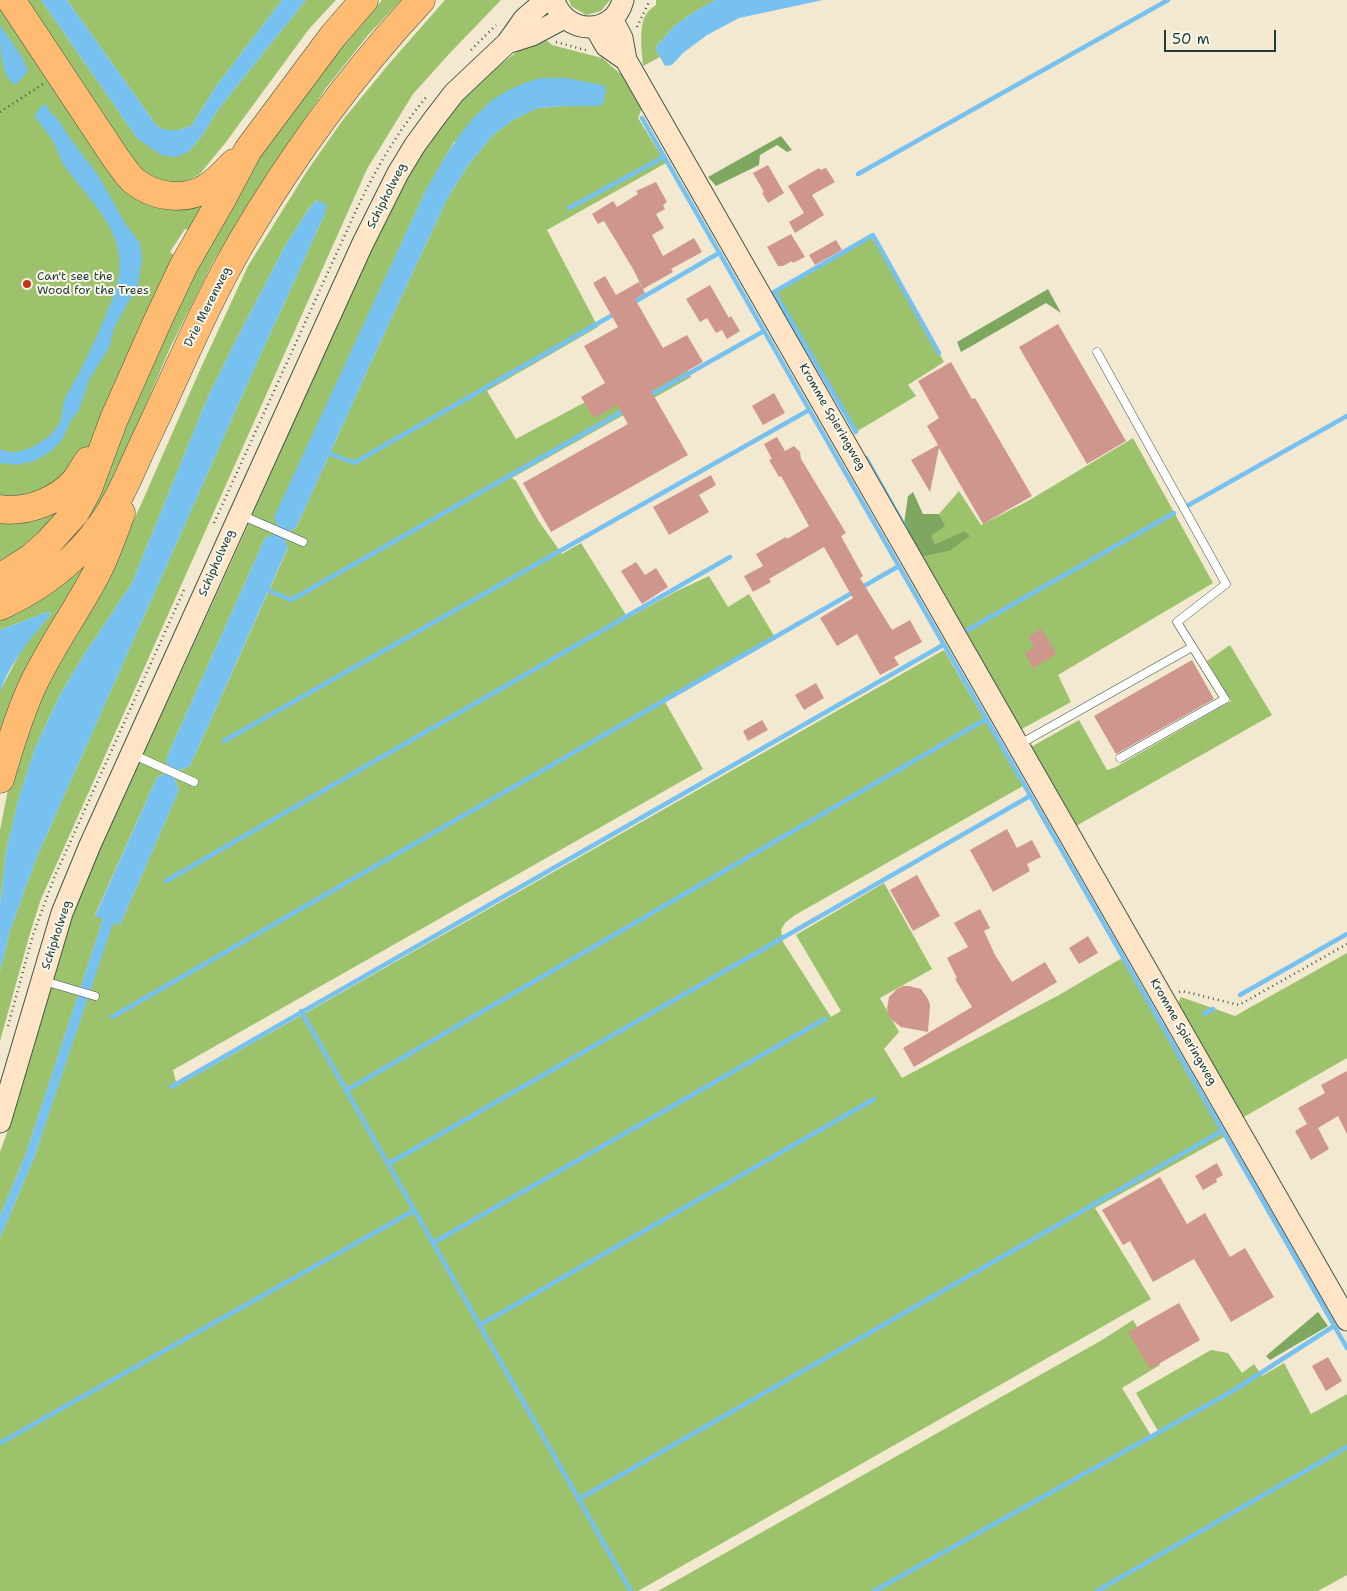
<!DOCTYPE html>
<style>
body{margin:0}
#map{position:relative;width:1347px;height:1591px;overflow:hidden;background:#f2e9d0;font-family:"Shantell Sans",sans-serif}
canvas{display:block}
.scale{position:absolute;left:1164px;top:30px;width:112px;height:22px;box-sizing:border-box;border:2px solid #1f3d34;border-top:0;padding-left:6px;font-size:15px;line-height:18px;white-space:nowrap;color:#1f3d34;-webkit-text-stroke:4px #fbf7ec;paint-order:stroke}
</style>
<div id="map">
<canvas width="1347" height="1591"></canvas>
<div class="scale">50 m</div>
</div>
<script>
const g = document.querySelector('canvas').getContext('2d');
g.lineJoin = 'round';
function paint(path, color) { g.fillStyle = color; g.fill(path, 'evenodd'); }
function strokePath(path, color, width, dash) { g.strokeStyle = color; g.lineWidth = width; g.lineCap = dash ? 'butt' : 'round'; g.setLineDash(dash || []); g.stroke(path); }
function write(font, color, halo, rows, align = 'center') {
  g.font = font + ' "Shantell Sans",sans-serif'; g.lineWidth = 4; g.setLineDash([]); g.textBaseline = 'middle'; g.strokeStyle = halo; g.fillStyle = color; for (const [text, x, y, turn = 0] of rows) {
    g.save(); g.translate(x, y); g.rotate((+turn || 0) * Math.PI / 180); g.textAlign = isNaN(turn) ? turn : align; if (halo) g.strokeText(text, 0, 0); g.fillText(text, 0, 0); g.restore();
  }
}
const green = new Path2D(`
 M0 0 115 171 212 193 193 230 185 229 170 252 174 255 135 336 138 340 87 454 51 489 0 500Z
 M18 0H41L137 138 188 152 202 136 217 111 306 0H336L309 29 226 142 200 174 185 182 169 183 137 173Z
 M67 0H282L217 85 191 126 178 130H165L157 126Z
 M382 0H401L369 34 326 88 270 170 213 262 170 348 104 503 61 557 45 555 220 220 269 143 338 52Z
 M445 0H501L449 54 413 94 367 169 41 899 31 930 0 1041V971L10 931 36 859 255 367 324 216 317 200 310 207 285 246 232 348 207 399 132 583 82 658 61 693 35 748 19 797 6 851 0 905V830L9 785 43 692 121 547 143 500 199 372 248 266 307 171 342 121 388 65Z
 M569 0H610L601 11 586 15 571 6Z
 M656 0H715L691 14 674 26 655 48 660 57 643 66C642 52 638 25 647 13 649 10 653 7 656 5Z
 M543 37 552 45 602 58 624 77 642 108 638 118 666 163 547 230 598 327 487 391 516 439 679 352 691 377 512 478 516 481 538 520 562 554 581 543 628 618 675 592 709 576 728 607 749 594 776 639 665 702 703 769 173 1070 177 1086 944 650 1023 786 795 915 785 923 781 930 783 942 831 1017 841 1011 796 935 884 883 932 969 880 998 899 1032 884 1049 902 1078 1059 995 1122 958 1224 1137 1095 1208 1151 1299 638 1591H0V1238L34 1158 113 922 120 925 179 790 175 780 180 770 190 766 288 548 285 541 289 531 296 528 385 332 447 199 469 164 493 135 513 120 537 108 565 106 566 78 454 142 425 192 275 517 277 526 273 536 265 538 166 759 168 764 163 775 157 777 95 915 103 919 25 1156 0 1216V1152L12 1119 69 926 84 884 241 541 383 219 423 147 447 114 478 82 523 47Z
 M873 235 944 362 908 385 916 396 856 432 774 292Z
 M1133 438 1213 583 1058 675 1071 702 1020 730 922 557 949 551 964 531 935 544 930 536 944 526 939 514 959 491 981 525 1028 501Z
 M78 496 0 569V518Z
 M99 544 0 749V691L23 647 50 615 51 612H47L0 630V617Z
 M1230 645 1272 715 1076 826 1031 747 1079 720 1107 770 1114 768 1231 701 1207 661Z
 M1347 953V1058L1242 1118 1178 1003 1181 997 1235 1016Z
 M1133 1320 1160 1365 1122 1388 1152 1437 1199 1407 1158 1431 1136 1393 1211 1350 1228 1353 1242 1373 1254 1364 1262 1376 1284 1363 1311 1414 1347 1394V1575L1318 1591H658L1102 1340Z`);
const forest = new Path2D(`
 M781 136 792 150 787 152 777 145 760 155 759 165 716 186 708 177Z
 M1048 289 1061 313 1046 303 961 352 957 342Z
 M913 492 923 514H939L945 526 931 536 935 544 964 531 970 536 949 551 922 557 904 524 908 496Z
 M1318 1312 1328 1326 1270 1360 1266 1356Z`);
const water = new Path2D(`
 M41 0H67L157 126 165 130H178L191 126 217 85 282 0H306L217 111 202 136 188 152 176 157 161 155 137 138Z
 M715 0H823L739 18 707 35 683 53 672 65 665 66 655 48 674 26 691 14Z
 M0 25 22 57 28 71 16 85C0 79 0 42 0 25Z
 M541 78H566L606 86 604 102 599 106H565L538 108 513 120 493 135 469 164 447 199 385 332 296 528 289 531 285 541 288 547 190 766 180 770 175 780 179 790 120 925 113 923 34 1158 0 1238V1216L25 1156 103 919 95 916 157 777 163 775 168 765 166 759 265 538 273 535 277 526 274 517 425 192C445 156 472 107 511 89 521 84 531 81 541 78Z
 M46 104 50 112 57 118 69 137 98 175 126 225 140 243 142 258 138 285 114 328 109 348 89 380 79 410 70 422 62 440 51 451 35 461 15 465 0 463V449C17 459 47 442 57 427 64 417 61 408 65 398 69 389 76 380 80 371 92 348 102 324 112 300 136 241 99 212 66 168 60 160 58 151 54 143 49 134 42 126 36 118L35 115 40 107Z
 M317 200 327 205 324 216 255 367 36 859 10 931 0 971V905L6 851 19 797 35 748 61 693 82 658 132 583 207 399 232 348 285 246 310 207Z
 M47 612H51L50 615C30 639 10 663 0 692V630Z`);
const stream = new Path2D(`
 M642 118 1347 1348
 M858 174 1168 0
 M569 208 664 157
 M631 304 719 253
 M649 396 764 331
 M856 432 774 292 873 235 939 353
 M329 453 354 463 616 313
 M866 458 906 529
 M1187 506 1347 416
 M268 590 291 600 625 410
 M966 635 964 632 1174 513
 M224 741 809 410
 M166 881 730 557
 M1240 995 1347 934
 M301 1011 631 1591
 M1204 1014 1213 1009
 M112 1017 899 566
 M171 1087 943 645
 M347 1090 986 719
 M388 1164 1030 796
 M433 1243 825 1019
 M480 1325 874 1099
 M0 1443 415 1210
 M579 1499 1222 1131
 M874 1591 1231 1392 1334 1326
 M1097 1591 1347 1447`);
const building = new Path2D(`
 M768 165 784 193 768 203 762 193 764 192 753 173Z
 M819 168 820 170 826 168 835 182 812 195 824 215 795 233 789 222 804 213 788 186Z
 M656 182 667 202 663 205 665 209 656 214 664 228 652 235 663 256 694 238 702 252 671 269 673 272 643 289 633 269 604 221 598 224 592 214 613 201 617 207 638 194 636 191Z
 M791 234 805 257 793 263 792 261 783 266H778L767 247Z
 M836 240 842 250 815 265 809 255Z
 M605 276 616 295 639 282 645 293 635 299 663 348 687 335 703 362 651 391 688 455 551 532 523 483 628 424 617 405 594 418 581 397 605 383 584 346 618 327 593 283Z
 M710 285 729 318 731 316 740 331 727 339 722 330 716 333 707 318 700 322 686 299Z
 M1058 324 1126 441 1087 464 1019 347Z
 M951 362 972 399 975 398 1032 496 983 524 939 448 930 492 911 460 938 445 927 426 939 418 918 381Z
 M774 393 785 413 763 425 752 406Z
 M777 437 785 451 794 446 800 452 801 459 846 533 841 536 863 576 860 578 892 630 910 620 922 642 894 657 899 665 880 675 857 634 837 646 820 618 853 598 824 547 769 579 771 582 753 592 744 576 763 566 756 554 786 537 787 539 809 526 781 476 779 477 769 460 772 459 764 444Z
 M711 475 716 485 699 495 709 512 669 535 653 507Z
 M636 562 645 575 656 568 668 587 642 604 621 571Z
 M1041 629 1057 654 1033 668 1025 653 1034 647 1028 636Z
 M1192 660 1214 699 1116 754 1094 716Z
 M816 683 824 698 804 710 795 695Z
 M762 720 768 730 748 741 743 731Z
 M1007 829 1017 848 1032 840 1041 857 1027 864 1030 871 993 892 970 850Z
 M917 875 940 916 913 931 890 890Z
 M980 909 990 928 984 931 995 955 1012 982 1045 962 1057 982 914 1067 903 1048 972 1007 955 979 957 978 947 958 968 947 954 923Z
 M1088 936 1098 953 1079 964 1069 948Z
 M903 986H909L921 989 928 999 930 1005 928 1032 901 1027 892 1020 889 1015 887 1009 889 997 897 989Z
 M1347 1071V1134L1338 1116 1318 1128 1329 1149 1311 1160 1295 1131 1307 1124 1298 1108 1325 1093 1321 1085Z
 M1217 1163 1223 1175 1216 1179 1217 1182 1203 1190 1195 1176Z
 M1160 1177 1187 1224 1205 1213 1230 1257 1245 1248 1274 1297 1231 1322 1194 1259 1153 1282 1130 1241 1123 1245 1102 1210Z
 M1179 1303 1200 1340 1150 1369 1128 1332Z
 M1328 1357 1342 1381 1326 1391 1312 1366Z`);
const path = new Path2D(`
 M637 27 650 0
 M556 42 589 51
 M471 50 496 25
 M0 112 43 84
 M214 523 359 204C378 165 400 128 428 95
 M1179 992 1182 991 1239 1005 1347 944
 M8 1026 33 935 54 878 184 590`);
const lane = new Path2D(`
 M1097 352 1226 584 1177 622 1225 699 1120 758
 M241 515 303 542
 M1020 744 1192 647
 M132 754 194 782
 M44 981 95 996`);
const secondary = new Path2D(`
 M554 0C564 35 614 37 623 0
 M612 19 622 38 626 60 1347 1320
 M595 27 606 46 626 60
 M507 43 532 35 564 18
 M0 1122 62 913 90 845 362 245 398 173 415 145 434 119 454 93 507 43 524 19 546 0`);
const highway = new Path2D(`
 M11 0 117 160C122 166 127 175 134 181 154 197 185 202 208 187 217 181 226 171 234 163
 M0 509C26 513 58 501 75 481 80 475 84 467 88 461
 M0 578 31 558 48 543 75 513 88 489 114 419 158 320 184 265 223 197 248 150 333 36 364 0
 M0 606C40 588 77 560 102 524 119 501 130 473 142 447 175 379 203 308 241 243 292 156 352 74 421 0
 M0 779C9 748 18 718 31 689 49 649 75 614 95 576 106 556 113 534 121 513`);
const markers = [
 [27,284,5,"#c8321e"]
];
const streetNames = [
 ["Schipholweg",387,196,-63],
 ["Drie Merenweg",208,307,-63],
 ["Kromme Spieringweg",832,417,60],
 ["Schipholweg",217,563,-66],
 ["Schipholweg",57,935,-72],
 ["Kromme Spieringweg",1183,1032,60]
];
const poiNames = [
 ["Can't see the",37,277],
 ["Wood for the Trees",37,291]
];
paint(green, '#9dc26c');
paint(forest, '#7ea860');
paint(water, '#76c1ef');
strokePath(stream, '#76c1ef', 4.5);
paint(building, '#cf968d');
strokePath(lane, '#3f574b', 9);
strokePath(secondary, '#3f574b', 23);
strokePath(highway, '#3f574b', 29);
strokePath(path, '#3f574b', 2.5, [1, 4]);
strokePath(lane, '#fff', 8);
strokePath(secondary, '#ffe4c6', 21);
strokePath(highway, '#febb71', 28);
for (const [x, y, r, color] of markers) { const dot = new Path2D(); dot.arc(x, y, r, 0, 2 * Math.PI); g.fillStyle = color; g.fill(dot); strokePath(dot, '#fbf7ec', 2); }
write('12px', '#1f3d34', '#fbf7ec', streetNames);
write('12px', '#1f3d34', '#fbf7ec', poiNames, 'left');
</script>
